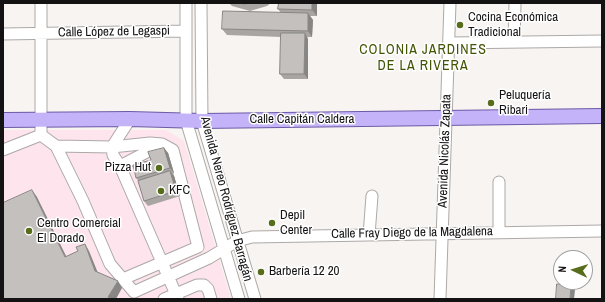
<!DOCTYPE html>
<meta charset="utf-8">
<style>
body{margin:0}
#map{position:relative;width:605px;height:302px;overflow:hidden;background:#f8f4f2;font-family:"Archivo Narrow",sans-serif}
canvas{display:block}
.frame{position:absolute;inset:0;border:4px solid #141212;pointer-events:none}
.north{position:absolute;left:553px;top:250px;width:40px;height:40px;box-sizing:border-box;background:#fff;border:1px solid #a1a0a0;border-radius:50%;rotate:274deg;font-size:11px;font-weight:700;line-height:16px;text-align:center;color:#141212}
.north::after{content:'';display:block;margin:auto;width:14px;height:18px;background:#586d1b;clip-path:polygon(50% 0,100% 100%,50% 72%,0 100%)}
</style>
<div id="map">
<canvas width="605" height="302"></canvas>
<div class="frame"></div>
<div class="north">N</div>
</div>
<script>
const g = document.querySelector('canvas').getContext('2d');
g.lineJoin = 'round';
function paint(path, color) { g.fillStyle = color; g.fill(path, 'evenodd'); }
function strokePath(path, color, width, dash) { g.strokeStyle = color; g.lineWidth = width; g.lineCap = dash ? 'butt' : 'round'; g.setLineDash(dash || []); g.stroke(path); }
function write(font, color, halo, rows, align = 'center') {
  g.font = font + ' "Archivo Narrow",sans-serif'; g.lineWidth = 3; g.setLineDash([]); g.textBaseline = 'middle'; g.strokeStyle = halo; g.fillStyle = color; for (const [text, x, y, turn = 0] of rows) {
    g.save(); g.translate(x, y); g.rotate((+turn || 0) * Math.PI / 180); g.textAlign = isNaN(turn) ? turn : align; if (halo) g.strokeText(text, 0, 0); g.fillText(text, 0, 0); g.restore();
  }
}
const commercial = new Path2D(`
 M3 130H166L184 141 231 299H3Z`);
const minor = new Path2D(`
 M186 3V120L239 299
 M201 3 202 121 255 299
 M3 34 186 31
 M514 42 515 4
 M449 43 602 41
 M130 119 112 147 113 155 120 166 178 299
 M41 135 56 146 83 201 110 264 134 292
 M41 135V3
 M56 146 112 147 150 143 162 144
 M3 150 41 135
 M120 166 162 144 173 150 198 247 123 279
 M499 231V182
 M369 235 372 196
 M134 292 209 258 237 241 252 237 602 231
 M164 299 197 285H204L208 289 211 299
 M440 299 450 3`);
const major = new Path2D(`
 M3 120 130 119 202 121 602 116`);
const wall = new Path2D(`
 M229 3H271L267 6 250 11 232 6Z
 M279 3H317V16H310L313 20 312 37H307L308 39V79H284L280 74 281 37 227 35 222 29 281 13 278 9Z
 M164 148 168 153 174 173 172 174 174 176 180 196 148 206 144 201 139 181 136 178 151 160Z`);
const shadedWall = new Path2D(`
 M312 3H317V16L312 10Z
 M308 13 313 20 312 37 308 31Z
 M305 33 308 39V79L304 74Z
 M164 148 168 153 174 173 170 168Z
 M170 171 174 176 180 196 176 191Z
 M32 190 37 197 70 264 65 257Z
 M85 244 89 251 100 278 95 271Z
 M118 281 122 288 116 299H109L108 297Z
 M571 285 575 290 574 299H570Z`);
const building = new Path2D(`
 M240 3H250L245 4Z
 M279 3H312V10L278 9Z
 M223 11 308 13V31L222 29Z
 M281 33H305L304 74H280Z
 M164 148 170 168 136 178 133 165 151 160 148 152Z
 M170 171 176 191 144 201 138 181Z
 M32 190 65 257 78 251 76 247 85 244 95 271 118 281 108 297 114 299H3V203Z
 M557 284 571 285 570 299H556Z`);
const markers = [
 [460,25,4,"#586d1b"],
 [491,103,4,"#586d1b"],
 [159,168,4,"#586d1b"],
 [161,191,4,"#586d1b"],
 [272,223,4,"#586d1b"],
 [29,231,4,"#586d1b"],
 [261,272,4,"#586d1b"]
];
const poiNames = [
 ["Cocina Económica",468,18],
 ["Tradicional",468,33],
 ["Peluquería",499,96],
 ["Ribari",499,111],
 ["Pizza Hut",151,168,"right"],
 ["KFC",169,191],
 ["Depil",280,216],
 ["Center",280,231],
 ["Centro Comercial",37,224],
 ["El Dorado",37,239],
 ["Barbería 12 20",269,272]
];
const streetNames = [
 ["Calle López de Legaspi",114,32,-1],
 ["Calle Capitán Caldera",302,120],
 ["Avenida Nicolás Zapata",445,151,-88],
 ["Avenida Nereo Rodríguez Barragán",226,199,75],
 ["Calle Fray Diego de la Magdalena",412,233,-1]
];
const neighbourhoodNames = [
 ["COLONIA JARDINES",423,50],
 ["DE LA RIVERA",423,66]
];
paint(commercial, '#fde4ed');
strokePath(minor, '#aca9a7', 13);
strokePath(major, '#6d5aa6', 16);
strokePath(minor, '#fff', 11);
strokePath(major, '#c4b3f9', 14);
paint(wall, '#a8a5a3');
paint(shadedWall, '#888684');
paint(building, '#c3c0bd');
strokePath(building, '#888684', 1);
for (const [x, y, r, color] of markers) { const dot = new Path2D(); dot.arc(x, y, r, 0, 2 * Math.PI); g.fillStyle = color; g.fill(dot); strokePath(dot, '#fff', 1.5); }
write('13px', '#141212', '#fff', poiNames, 'left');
write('13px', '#141212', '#fff', streetNames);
g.letterSpacing = '1px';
write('14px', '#435505', '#fff', neighbourhoodNames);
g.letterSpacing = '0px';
</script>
